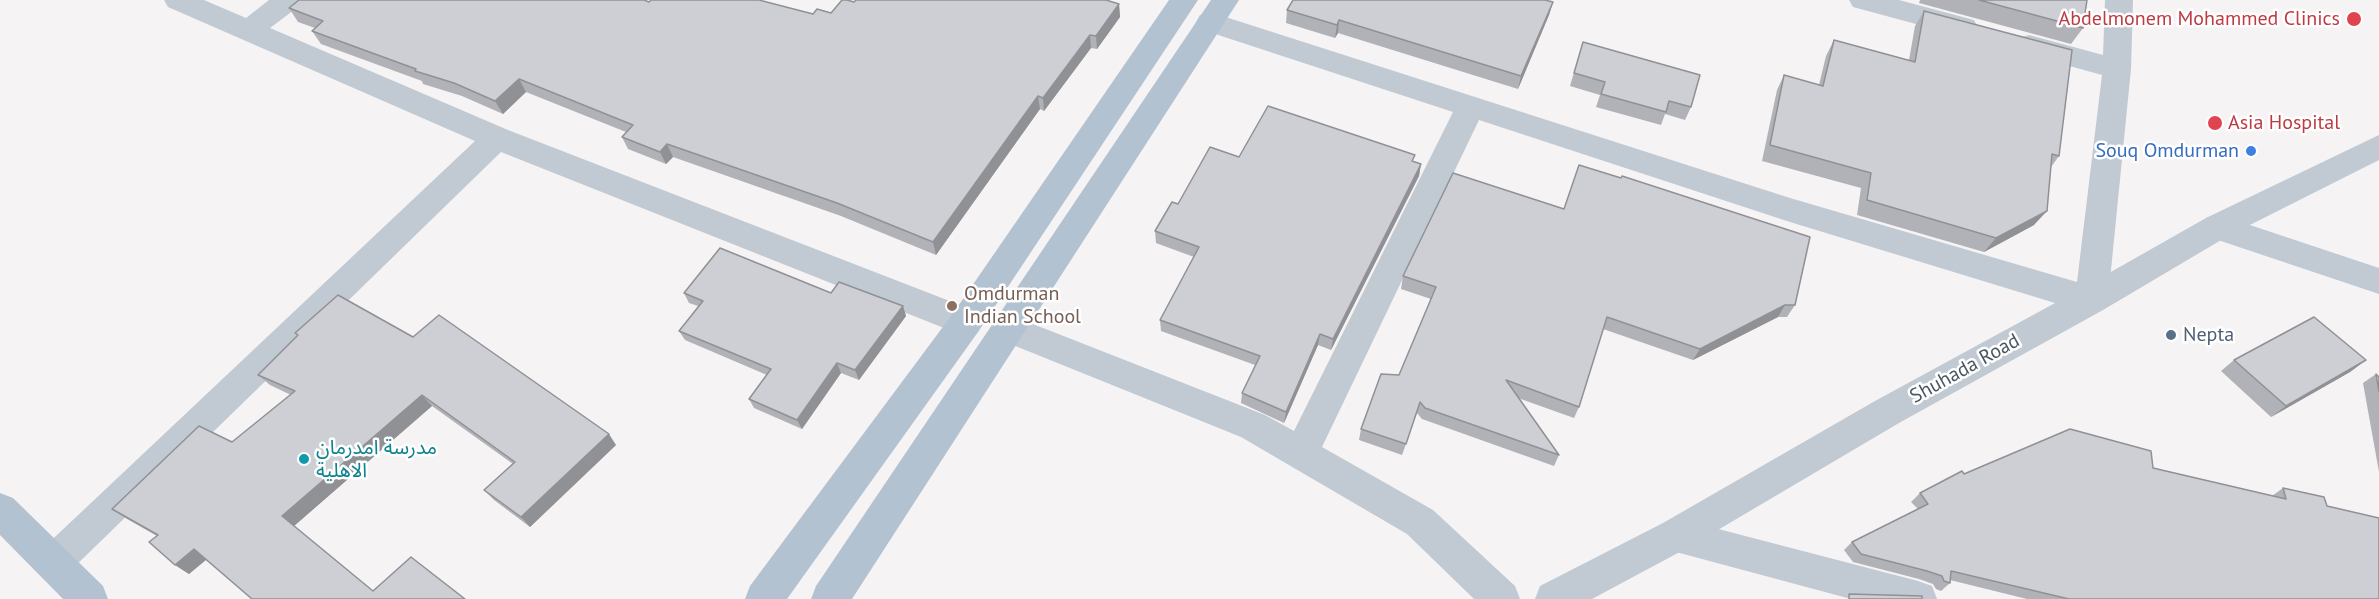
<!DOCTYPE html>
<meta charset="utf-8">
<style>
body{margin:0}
canvas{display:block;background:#f5f3f3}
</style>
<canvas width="2379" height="599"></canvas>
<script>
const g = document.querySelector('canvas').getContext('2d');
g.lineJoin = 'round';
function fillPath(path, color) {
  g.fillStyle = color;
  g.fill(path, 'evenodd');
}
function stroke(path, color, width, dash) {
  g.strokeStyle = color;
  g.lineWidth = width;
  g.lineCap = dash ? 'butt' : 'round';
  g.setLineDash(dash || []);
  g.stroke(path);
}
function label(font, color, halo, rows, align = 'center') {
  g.font = font + ' "PT Sans","Noto Sans Arabic",sans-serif';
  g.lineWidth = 5;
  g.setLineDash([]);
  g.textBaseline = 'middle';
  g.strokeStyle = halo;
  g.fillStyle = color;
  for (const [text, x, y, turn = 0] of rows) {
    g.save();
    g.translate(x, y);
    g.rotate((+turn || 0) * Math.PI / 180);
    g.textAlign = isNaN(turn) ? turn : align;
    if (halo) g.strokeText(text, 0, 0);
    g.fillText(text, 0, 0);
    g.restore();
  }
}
fillPath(new Path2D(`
 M164,0H204L246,18L269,0H302L298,7L270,28L508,130L978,312L983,322L978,332L966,336L954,332L501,152L66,575L53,581L40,575L34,563L40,551L475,141L168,7Z
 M1849,0H1899L1974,20L1978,27L1974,34L1964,37L1853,7Z
 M2105,0H2133L2131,69L2108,300L2103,310L2091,314L1790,222L1479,120L1322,447L1433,510L1515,586L1520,599H1474L1407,534L1241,437L998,339L993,329L998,319L1010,315L1265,415L1294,431L1453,112L1200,29L1196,22L1200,15L1210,12L1790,198L2077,282L2102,75L2019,52L2015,45L2019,38L2029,35L2103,55Z
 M2217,214L2379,268V294L2206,236L2201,227L2206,218Z
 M1676,518L1918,581L1932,586L1937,599H1851L1676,552L1663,547L1657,535L1663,523Z`), '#c1cad2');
fillPath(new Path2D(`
 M2379,135V160L2228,236L2103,310L1899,423L1689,547L1592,599H1535L1540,586L1663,523L1875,401L2079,290L2206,218Z`), '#c1cad2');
fillPath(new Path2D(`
 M1169,0H1198L978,332L787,599H745L750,586L954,312Z
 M1211,0H1239L852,599H811L816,586Z
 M0,493L13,498L103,586L108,599H63L0,535Z`), '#b3c2d1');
fillPath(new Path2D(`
 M1920,0H2087L2083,28L2071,44L1919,3Z
 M854,2L1119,4L1120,17L1097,49L1091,48L1044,111L1040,109L936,255L841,216L673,157L666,164L628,149L622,137L626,132L526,92L503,114L462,96L423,84L422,81L321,44L312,31L315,28L298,22L289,8L813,14L831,13Z
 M1553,2L1549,15L1518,89L1338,33L1335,38L1286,23L1287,10Z
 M1924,11L2059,156L2051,167L2034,225L1984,252L1857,215L1861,188L1762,161L1777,90L1784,75L1819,85L1826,56L1834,40L1909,60L1915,26Z
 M1583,42L1691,107L1685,120L1665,114L1661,125L1596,107L1600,95L1570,86Z
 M1413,162L1421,164L1419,176L1331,350L1318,345L1284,423L1241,403L1242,393L1255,365L1161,331L1160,320L1194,257L1156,243L1155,231L1178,204Z
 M1403,276L1795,305L1787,317H1778L1693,360L1603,329L1579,407L1574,418L1518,398L1559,455L1554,466L1422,419L1417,413L1402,455L1359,440L1361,429L1399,375L1431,299L1401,289Z
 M684,293H831L903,306L906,316L859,380L841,373L802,429L754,408L749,399L767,375L685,340L679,331L698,306L689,303Z
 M295,333L413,337L616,445L530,527L494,500L484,490L513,464L432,406L294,526L373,591L465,599H252L206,560L189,574L175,565L157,536L127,519L112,509L232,442L291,395L270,385L258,375L298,336Z
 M2234,360H2366L2350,372L2271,417L2221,371Z
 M2376,374L2379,377V472L2363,383Z
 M2153,468L2272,496L2283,488L2327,506L2379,599H2027L1950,580V583L1941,591L1936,589L1933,584L1919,579L1853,562L1844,550L1852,542L1918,509L1911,502L1920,493L1964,474Z`), '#b0b2b7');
fillPath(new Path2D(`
 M1553,2L1549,15L1518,89L1521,76Z
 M1119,4L1120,17L1097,49L1096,36Z
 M1339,20L1338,33L1335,38L1337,25Z
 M1090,35L1091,48L1044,111L1043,98Z
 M519,79L526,92L503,114L495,101Z
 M1038,96L1040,109L936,255L933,242Z
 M667,144L673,157L666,164L660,152Z
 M1421,164L1419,176L1331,350L1333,339Z
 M2047,211L2034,225L1984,252L1996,238Z
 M1785,305L1778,317L1693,360L1700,349Z
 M903,306L906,316L859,380L855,370Z
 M1320,334L1318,345L1284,423L1286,412Z
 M2366,360L2350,372L2271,417L2286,406Z
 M837,363L841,373L802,429L797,420Z
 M422,395L432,406L294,526L282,516Z
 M609,434L616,445L530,527L521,517Z
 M194,549L208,558L189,574L175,565Z`), '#909195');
const building = new Path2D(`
 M299,0H644L649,2L651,0H759L813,14L817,9L831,13L842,0H847L854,2L856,0H1106L1119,4L1096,36L1090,35L1043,98L1038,96L933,242L837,203L667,144L660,152L622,137L633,125L519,79L495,101L454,83L415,71L416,69L312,31L323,21L289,8Z
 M1293,0H1545L1553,2L1521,76L1339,20L1337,25L1287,10Z
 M1979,0H2087L2083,28Z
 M1924,11L2072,50L2059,156L2052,154L2047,211L1996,238L1867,200L1871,173L1770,145L1784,75L1823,86L1834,40L1915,62Z
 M1583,42L1700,75L1691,107L1669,101L1666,112L1601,94L1605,82L1574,73Z
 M1268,106L1415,155L1412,161L1421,164L1333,339L1320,334L1286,412L1242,393L1260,356L1160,320L1199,247L1155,231L1172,202L1178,204L1210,147L1239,157Z
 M1579,165L1621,178L1622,176L1810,237L1795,305H1785L1700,349L1607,317L1579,407L1506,380L1559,455L1425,408L1420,402L1406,444L1361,429L1381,374L1399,375L1436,287L1403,276L1453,173L1564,209Z
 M720,248L831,293L839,282L903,306L855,370L837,363L797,420L749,399L771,369L679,331L703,301L684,293Z
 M338,295L413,337L439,315L609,434L521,517L484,490L515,462L422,395L282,516L373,591L411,557L465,599H252L194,549L175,565L149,542L158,535L112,509L199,426L232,442L295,391L258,375L298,335L295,333Z
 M2314,317L2366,360L2286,406L2234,360Z
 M2376,374L2379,377V392Z
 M2070,429L2151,451L2153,468L2286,499L2283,488L2324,497L2327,506L2379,518V599H2069L1951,571L1950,583L1944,581L1942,576L1927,571L1861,554L1852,542L1928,504L1920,493L1962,471L1964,474Z
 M1849,594L1922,596V599H1849Z`);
fillPath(building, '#cdcfd5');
stroke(building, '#909195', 1.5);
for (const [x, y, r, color] of [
 [2354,19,8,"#e0444e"],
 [2215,123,8,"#e0444e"],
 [2251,151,6,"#3f7fe0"],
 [952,306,6,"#8d6e63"],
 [2171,335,6,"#5c6f8a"],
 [304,459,6,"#0f9aa8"]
]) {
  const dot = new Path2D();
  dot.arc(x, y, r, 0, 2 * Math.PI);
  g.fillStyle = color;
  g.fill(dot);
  stroke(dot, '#fff', 2);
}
label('20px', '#be3a42', '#fff', [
 ["Abdelmonem Mohammed Clinics",2340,19],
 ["Asia Hospital",2228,123,"left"]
], 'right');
label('20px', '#366cbe', '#fff', [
 ["Souq Omdurman",2239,151]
], 'right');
label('20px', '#785e54', '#fff', [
 ["Omdurman",964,294],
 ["Indian School",964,317]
], 'left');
label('20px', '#4e5e75', '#fff', [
 ["Nepta",2183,335]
], 'left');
label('20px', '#4a5661', '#fff', [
 ["Shuhada Road",1965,369,-29]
]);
label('20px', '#0d838f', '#fff', [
 ["مدرسة امدرمان",316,448],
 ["الاهلية",316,471]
], 'left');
</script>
